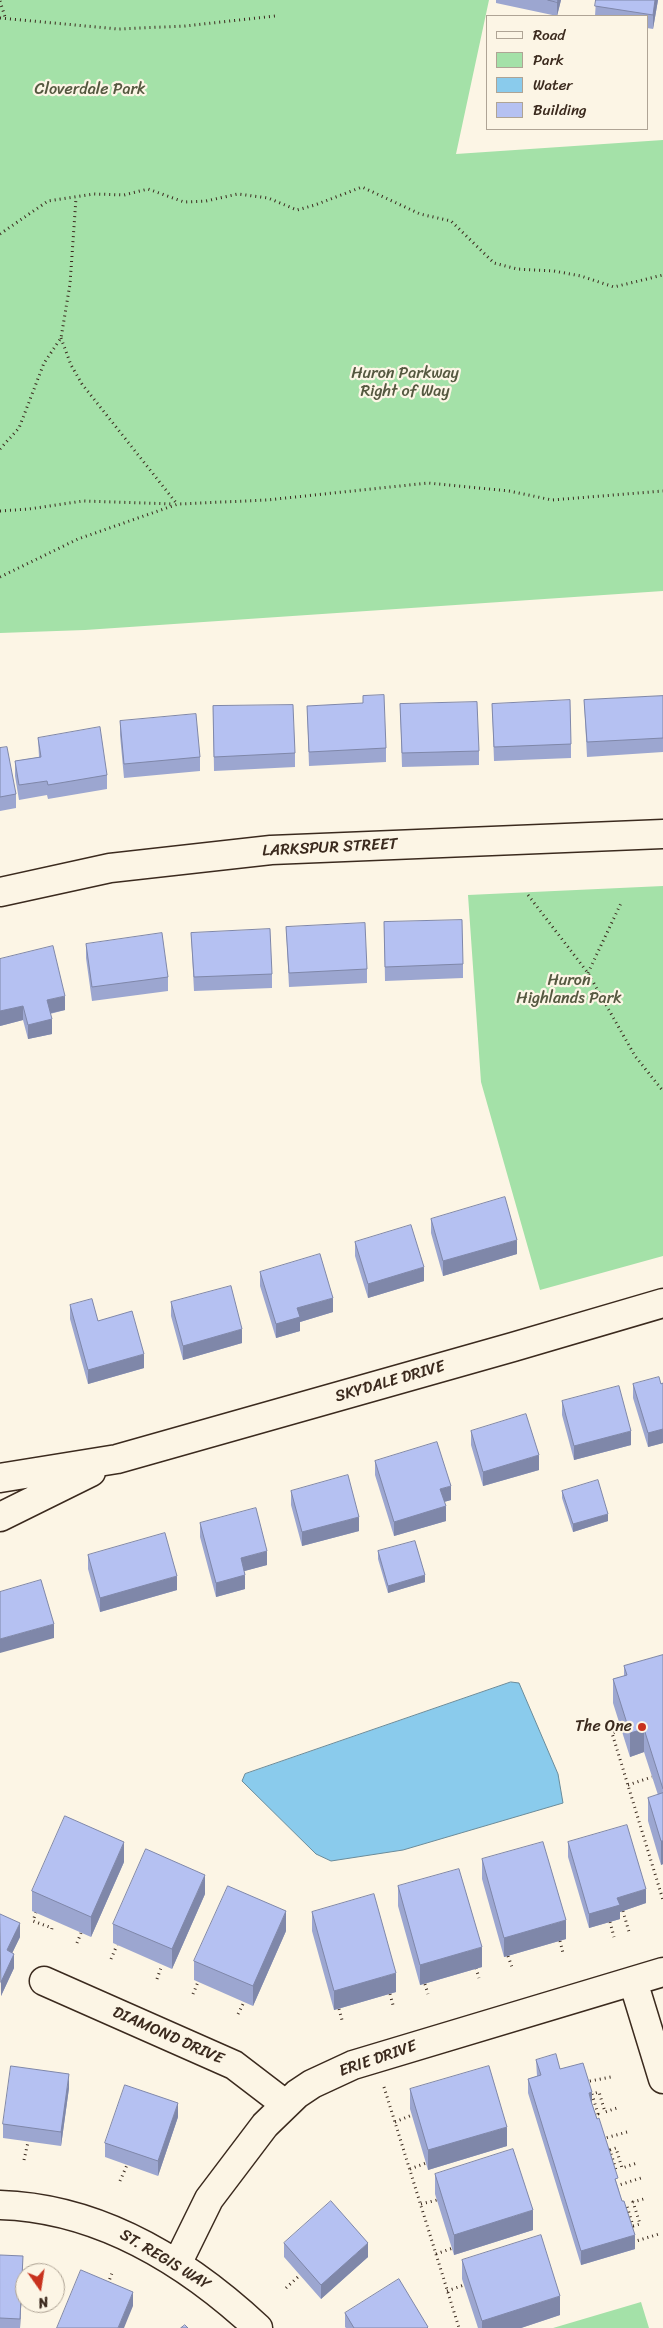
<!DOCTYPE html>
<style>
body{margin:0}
#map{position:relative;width:663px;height:2328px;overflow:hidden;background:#fcf5e5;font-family:Sriracha,sans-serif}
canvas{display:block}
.legend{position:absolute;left:486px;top:15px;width:162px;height:115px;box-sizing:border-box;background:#fcf5e5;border:1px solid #afa495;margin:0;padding:6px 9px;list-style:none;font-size:15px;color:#3b2a1e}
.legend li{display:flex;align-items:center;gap:10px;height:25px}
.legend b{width:25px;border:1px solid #afa495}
.north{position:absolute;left:15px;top:2263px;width:50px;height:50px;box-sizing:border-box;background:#fcf5e5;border:1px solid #afa495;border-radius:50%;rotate:167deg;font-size:14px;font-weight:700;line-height:20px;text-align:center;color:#3b2a1e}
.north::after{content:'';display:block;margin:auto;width:18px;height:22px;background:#c8321e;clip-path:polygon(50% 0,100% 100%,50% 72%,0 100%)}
</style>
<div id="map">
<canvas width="663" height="2328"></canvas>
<ul class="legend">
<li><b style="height:6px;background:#fcf5e5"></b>Road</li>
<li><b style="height:14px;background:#a4e1a8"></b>Park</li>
<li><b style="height:14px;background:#8acbec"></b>Water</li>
<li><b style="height:14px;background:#b5c1f2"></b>Building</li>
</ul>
<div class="north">N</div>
</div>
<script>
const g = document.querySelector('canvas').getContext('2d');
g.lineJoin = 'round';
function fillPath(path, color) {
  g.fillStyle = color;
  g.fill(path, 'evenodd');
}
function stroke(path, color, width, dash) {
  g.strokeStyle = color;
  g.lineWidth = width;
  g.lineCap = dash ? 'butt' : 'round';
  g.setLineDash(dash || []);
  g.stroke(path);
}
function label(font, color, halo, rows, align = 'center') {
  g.font = font + ' Sriracha,sans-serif';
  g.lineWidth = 4.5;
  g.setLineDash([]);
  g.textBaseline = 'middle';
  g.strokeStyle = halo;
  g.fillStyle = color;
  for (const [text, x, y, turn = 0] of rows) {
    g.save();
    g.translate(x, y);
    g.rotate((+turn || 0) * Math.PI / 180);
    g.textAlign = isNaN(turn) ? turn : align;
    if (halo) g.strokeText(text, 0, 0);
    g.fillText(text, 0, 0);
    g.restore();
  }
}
fillPath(new Path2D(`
 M0,0H489L456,154L663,140V591L85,630L0,633Z
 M663,886V1256L540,1290L481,1082L468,895Z
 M641,2302L649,2328H553Z`), '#a4e1a8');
const water = new Path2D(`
 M511,1682L519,1683L558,1774L563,1803L403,1850L331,1861L316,1854L242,1781L245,1774Z`);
fillPath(water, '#8acbec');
stroke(water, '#6a8b9a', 1);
const street = new Path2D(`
 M0,892L110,868L271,850L663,834
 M0,1478L117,1459L513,1347L663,1303
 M0,1517L91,1472
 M44,1981L234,2065L285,2104
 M633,1981L663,2079
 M0,2205C100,2208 187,2262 258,2328
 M177,2264L209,2199L265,2125L297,2094L312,2084L353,2065L663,1972`);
stroke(street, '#3b2a1e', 31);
stroke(new Path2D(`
 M0,1L5,17
 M0,18L118,29L185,26L275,16
 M0,234L48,201L94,194L124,195L148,189L184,202L206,201L238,194L268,198L297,210L315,205L362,187L420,214L451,221L494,263L517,269L554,271L581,276L614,287L663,275
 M61,338L71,365L82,384L177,504
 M0,449L19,428L44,363L61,338L70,284L76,198
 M0,511L29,509L83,501L174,504
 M0,577L78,539L178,504L267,500L428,483L509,491L552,500L663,491
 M528,895L588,973L635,1056L663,1091
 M588,973L622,901
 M624,1729L612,1733L663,1900
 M628,1785L652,1777
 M623,1911L629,1932
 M36,1912L33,1921L52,1928L51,1932
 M610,1922L614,1937
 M560,1941L563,1953
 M77,1943L81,1933
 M508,1956L512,1967
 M111,1959L117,1945
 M476,1968L479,1978
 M157,1979L162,1965
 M425,1984L428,1994
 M193,1994L198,1982
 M390,1994L393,2005
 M339,2009L342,2020
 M238,2014L244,2002
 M585,2082L611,2077
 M384,2087L459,2328
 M593,2115L598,2114L592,2094L599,2092L605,2112L620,2107
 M395,2122L412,2115
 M602,2139L627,2132
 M24,2160L28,2142
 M410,2169L426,2163
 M612,2171L616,2170L610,2150L616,2148L622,2168L637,2163
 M120,2181L127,2165
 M616,2186L641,2178
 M421,2204L437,2200
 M623,2207L627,2206L633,2226L640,2224L633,2202L647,2198
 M633,2242L659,2234
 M436,2254L453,2248
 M108,2284L112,2273
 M286,2288L300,2275
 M447,2291L464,2285`), '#3b2a1e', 3, [1, 4]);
stroke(street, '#fcf5e5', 28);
fillPath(new Path2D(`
 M496,0H561L557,16L496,3Z
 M596,0H658L653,29L647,28V16H595Z
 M663,696V752L587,757L584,700Z
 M400,704L479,751V765L402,767Z
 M492,704L571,744V758L494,761Z
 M213,706L295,753V767L214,771Z
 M307,706L386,748V762L309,766Z
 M120,721L200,757V771L124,778L120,735Z
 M38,738L107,775V789L48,799L47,795L19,800L15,776V761L39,757Z
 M0,748L16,794V808L0,811Z
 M384,922L463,964V978L385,981Z
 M286,927L367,969V983L289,987Z
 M191,933L272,974V988L194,991Z
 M86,944L168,977V991L92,1001L86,958Z
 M0,959L65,1010L50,1014L52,1034L28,1039L23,1020L0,1026Z
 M431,1219L517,1254L443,1276L431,1233Z
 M355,1242L424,1281L368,1298L355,1256Z
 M260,1272L333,1312L300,1322V1331L276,1338L260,1286Z
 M171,1302L242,1343L183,1360L171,1316Z
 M70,1305L98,1321L144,1368L88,1384L70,1319Z
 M663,1383V1443L648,1447L633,1398V1384Z
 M562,1401L631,1445L574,1460L562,1415Z
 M471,1431L539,1470L483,1486L471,1445Z
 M375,1461L451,1500L444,1502L446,1521L394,1536L375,1475Z
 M291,1491L359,1531L302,1546L291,1505Z
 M562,1491L608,1521L573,1532L562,1498Z
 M200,1523L267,1565L244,1571L245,1589L216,1597L200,1537Z
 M378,1551L425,1582L388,1593L378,1559Z
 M88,1555L177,1590L100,1612L88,1569Z
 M663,1655V1864L661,1865L648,1821V1798L658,1795L644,1752L630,1757L613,1703V1679L624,1676V1666Z
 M568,1842L646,1903L620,1912V1919L589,1928L568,1857Z
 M482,1859L566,1939L504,1957L482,1879Z
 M124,1862L91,1937L32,1911V1891Z
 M398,1886L482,1967L420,1985L398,1906Z
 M205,1894L172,1969L113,1943V1924Z
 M312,1912L396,1992L334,2010L312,1931Z
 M0,1914L20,1937L12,1953L14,1968L1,1996Z
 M286,1931L253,2006L194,1980V1961Z
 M536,2060L560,2069L592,2104L618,2187L635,2249L581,2265L528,2093V2079L537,2076Z
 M69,2088L61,2146L3,2138V2124Z
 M410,2089L507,2146L428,2170L410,2109Z
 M178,2117L158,2176L105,2157V2143Z
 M435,2174L533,2230L454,2255L435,2194Z
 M284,2243L368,2257L321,2299L284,2257Z
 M0,2255L23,2270L20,2328H0Z
 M462,2260L560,2315L521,2328H478L462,2279Z
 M345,2313L428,2328H346L345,2327Z`), '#9ca6d0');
fillPath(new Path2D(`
 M558,0H561L557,16V2Z
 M655,0H658L653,29V15Z
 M65,996V1010L47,1014V1000Z
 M23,1006V1020L0,1026V1011Z
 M52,1019V1034L28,1039V1025Z
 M517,1240V1254L443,1276V1261Z
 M424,1267V1281L368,1298V1284Z
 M333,1298V1312L300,1322V1331L276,1338V1324L297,1308Z
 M242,1329V1343L183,1360V1346Z
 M144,1354V1368L88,1384V1370Z
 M663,1429V1443L648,1447V1433Z
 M631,1431V1445L574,1460V1446Z
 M539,1455V1470L483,1486V1472Z
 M451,1486V1500L440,1503V1489Z
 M446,1506V1521L394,1536V1522Z
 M608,1514V1521L573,1532V1524Z
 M359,1517V1531L302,1546V1532Z
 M267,1551V1565L241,1572V1558Z
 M245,1575V1589L216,1597V1583Z
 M425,1575V1582L388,1593V1586Z
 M177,1576V1590L100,1612V1598Z
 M54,1624V1638L0,1653V1639Z
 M644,1729V1752L630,1757V1733Z
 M661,1841H663V1864L661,1865Z
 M124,1842V1862L91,1937V1917Z
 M205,1875V1894L172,1969V1949Z
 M646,1889V1903L620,1912V1919L589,1928V1914L617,1898Z
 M286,1911V1931L253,2006V1986Z
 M566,1920V1939L504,1957V1938Z
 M20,1923V1937L7,1964V1950Z
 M482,1947V1967L420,1985V1965Z
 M14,1954V1968L1,1996V1982Z
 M396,1973V1992L334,2010V1991Z
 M69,2074V2088L61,2146V2132Z
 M592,2092V2106L589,2093Z
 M178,2103V2117L158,2176V2161Z
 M507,2127V2146L428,2170V2150Z
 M533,2210V2230L454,2255V2235Z
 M635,2235V2249L581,2265V2251Z
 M368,2243V2257L321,2299V2285Z
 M23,2256V2270L20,2328V2319Z
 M133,2292V2306L124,2328H118Z
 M560,2296V2315L521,2328H482V2321Z`), '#7f87a9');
const building = new Path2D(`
 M548,0H558L557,2Z
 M596,0H655L653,15L595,6Z
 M384,695L386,748L309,752L307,706L363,703V696Z
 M663,696V738L587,742L584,700Z
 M570,700L571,744L494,747L492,704Z
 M477,702L479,751L402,753L400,704Z
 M293,705L295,753L214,757L213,706Z
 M196,714L200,757L124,764L120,721Z
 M100,727L107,775L48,785L47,781L19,785L15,761L41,757L38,738Z
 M7,747L16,794L0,797V748Z
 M462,920L463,964L385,967L384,922Z
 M365,923L367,969L289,973L286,927Z
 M270,929L272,974L194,977L191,933Z
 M162,933L168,977L92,987L86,944Z
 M53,946L65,996L47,1000L52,1019L28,1025L23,1006L0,1011V959Z
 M505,1197L517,1240L443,1261L431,1219Z
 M411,1225L424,1267L368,1284L355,1242Z
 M320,1254L333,1298L297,1308L300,1317L276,1324L260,1272Z
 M231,1286L242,1329L183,1346L171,1302Z
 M92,1299L98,1321L132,1311L144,1354L88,1370L70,1305Z
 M659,1377L661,1384L663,1383V1429L648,1433L633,1384Z
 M619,1386L631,1431L574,1446L562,1401Z
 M526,1414L539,1455L483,1472L471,1431Z
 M437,1442L451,1486L440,1489L446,1506L394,1522L375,1461Z
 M348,1475L359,1517L302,1532L291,1491Z
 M598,1480L608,1514L573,1524L562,1491Z
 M256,1508L267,1551L241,1558L245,1575L216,1583L200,1523Z
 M165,1533L177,1576L100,1598L88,1555Z
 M415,1541L425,1575L388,1586L378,1551Z
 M41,1580L54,1624L0,1639V1592Z
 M663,1655V1789L644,1729L630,1733L613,1679L627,1675L624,1666Z
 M663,1793V1841H661L648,1798Z
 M65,1816L124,1842L91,1917L32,1891Z
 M627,1825L646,1889L617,1898L620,1905L589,1914L568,1842Z
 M543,1842L566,1920L504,1938L482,1859Z
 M146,1849L205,1875L172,1949L113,1924Z
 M459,1869L482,1947L420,1965L398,1886Z
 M228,1886L286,1911L253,1986L194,1961Z
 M374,1894L396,1973L334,1991L312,1912Z
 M0,1914L20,1923L7,1950L14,1954L1,1982Z
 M556,2054L560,2069L583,2063L592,2092L589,2093L591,2101L597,2119L599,2118L618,2178L615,2179L622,2201H624L635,2235L581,2251L528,2079L541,2075L536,2060Z
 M11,2066L69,2074L61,2132L3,2124Z
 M489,2066L507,2127L428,2150L410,2089Z
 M125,2085L178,2103L158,2161L105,2143Z
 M513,2149L533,2210L454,2235L435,2174Z
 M331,2201L368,2243L321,2285L284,2243Z
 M541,2235L560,2296L482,2321L462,2260Z
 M0,2255L23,2256L20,2319L0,2318Z
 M81,2270L133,2292L118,2328H57Z
 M399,2279L428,2327L427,2328H354L345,2313Z
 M185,2325L188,2328H181Z`);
fillPath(building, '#b5c1f2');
stroke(building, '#7f87a9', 1);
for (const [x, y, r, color] of [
 [642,1727,5,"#c8321e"]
]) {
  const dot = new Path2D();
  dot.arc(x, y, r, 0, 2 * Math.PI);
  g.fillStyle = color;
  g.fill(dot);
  stroke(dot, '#fcf5e5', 2);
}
label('16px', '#555840', '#fcf5e5', [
 ["Cloverdale Park",90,90],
 ["Huron Parkway",405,374],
 ["Right of Way",405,392],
 ["Huron",569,981],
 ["Highlands Park",569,999]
]);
label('16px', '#3b2a1e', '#fcf5e5', [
 ["LARKSPUR STREET",330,848,-3],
 ["SKYDALE DRIVE",390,1382,-16],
 ["DIAMOND DRIVE",168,2036,24],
 ["ERIE DRIVE",378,2059,-19],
 ["ST. REGIS WAY",165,2260,31]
]);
label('16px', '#3b2a1e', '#fcf5e5', [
 ["The One",632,1727]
], 'right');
</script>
